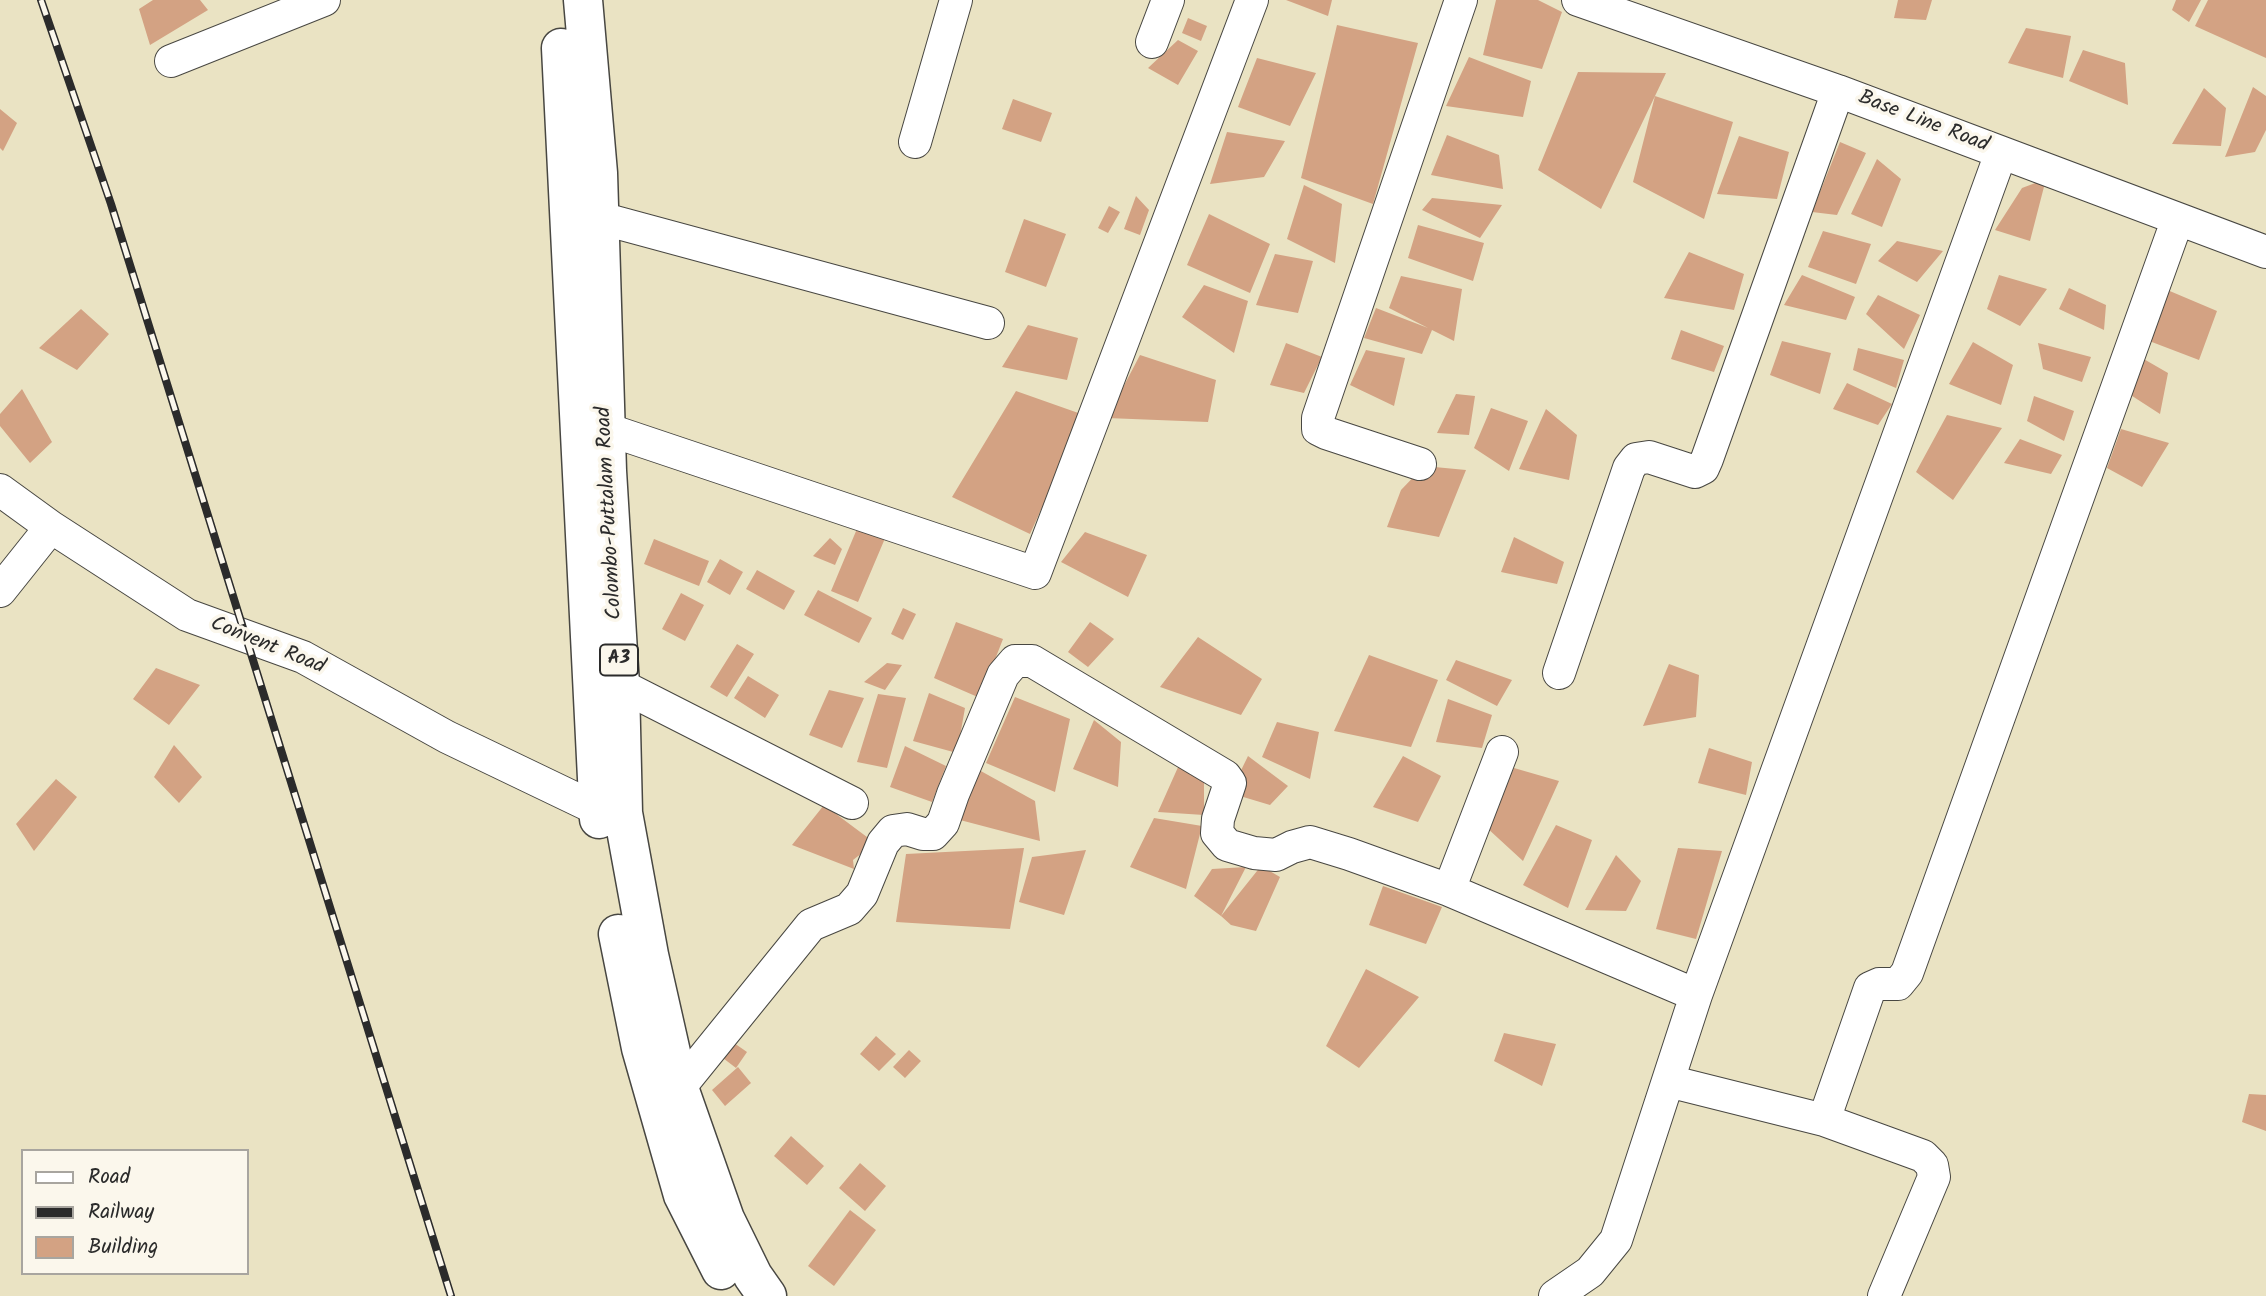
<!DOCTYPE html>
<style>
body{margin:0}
#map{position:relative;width:2266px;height:1296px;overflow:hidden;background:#eae3c3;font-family:Kalam,sans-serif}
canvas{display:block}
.legend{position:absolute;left:21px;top:1149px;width:228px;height:126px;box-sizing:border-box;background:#fbf7ec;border:2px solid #a8a59f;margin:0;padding:9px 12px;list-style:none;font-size:21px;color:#2b2b2b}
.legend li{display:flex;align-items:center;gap:14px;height:35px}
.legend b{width:35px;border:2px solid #a8a59f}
</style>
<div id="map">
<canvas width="2266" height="1296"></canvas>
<ul class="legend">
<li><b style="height:9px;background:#fff"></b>Road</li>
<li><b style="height:9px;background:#2b2b2b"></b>Railway</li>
<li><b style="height:19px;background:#d3a283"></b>Building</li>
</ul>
</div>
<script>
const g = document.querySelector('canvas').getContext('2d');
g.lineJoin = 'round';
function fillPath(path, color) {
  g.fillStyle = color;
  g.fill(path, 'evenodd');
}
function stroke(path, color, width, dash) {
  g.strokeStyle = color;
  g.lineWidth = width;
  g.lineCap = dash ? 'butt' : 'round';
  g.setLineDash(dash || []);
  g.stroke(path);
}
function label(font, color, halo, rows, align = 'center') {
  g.font = font + ' Kalam,sans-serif';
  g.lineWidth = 7;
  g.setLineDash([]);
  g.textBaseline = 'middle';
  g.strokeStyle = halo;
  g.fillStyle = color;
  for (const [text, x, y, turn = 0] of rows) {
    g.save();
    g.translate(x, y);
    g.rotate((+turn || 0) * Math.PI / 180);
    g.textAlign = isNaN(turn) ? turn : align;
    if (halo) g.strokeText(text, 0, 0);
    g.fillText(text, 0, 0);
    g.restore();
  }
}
fillPath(new Path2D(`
 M153,0H200L208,10L150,45L139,9Z
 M1286,0H1332L1328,16Z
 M1496,0H1538L1562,12L1542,69L1483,55Z
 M1898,0H1932L1926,20L1894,18Z
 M2176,0H2201L2189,22L2172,10Z
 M2208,0H2266V58L2195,26Z
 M1188,18L1207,26L1201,41L1182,33Z
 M1337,25L1418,43L1373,204L1301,178Z
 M2026,28L2071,36L2063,78L2008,63Z
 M1178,40L1198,51L1178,85L1148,68Z
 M2083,50L2125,63L2128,105L2069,81Z
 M1469,57L1531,81L1523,117L1446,106Z
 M1257,58L1316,73L1290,126L1238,107Z
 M1578,72L1666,73L1601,209L1538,170Z
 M2253,87L2266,96V130L2255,152L2225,157Z
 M2204,88L2226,108L2221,146L2172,144Z
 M1655,96L1733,122L1704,219L1633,182Z
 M1013,99L1052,113L1041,142L1002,129Z
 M0,109L17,123L3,151L0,148Z
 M1227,132L1285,141L1264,177L1210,184Z
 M1447,135L1499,155L1503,189L1431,175Z
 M1739,136L1789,152L1777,199L1717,194Z
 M1840,142L1866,153L1837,215L1812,212Z
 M1877,159L1901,179L1882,227L1851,214Z
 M2046,179L2030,241L1995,230L2022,188Z
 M1304,185L1342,204L1335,263L1287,239Z
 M1136,196L1149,210L1140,235L1124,229Z
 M1432,198L1502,205L1480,238L1422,210Z
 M1109,206L1120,212L1108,233L1098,228Z
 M1209,214L1270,244L1250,293L1187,265Z
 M1024,219L1066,234L1046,287L1005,272Z
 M1418,225L1484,243L1473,281L1408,258Z
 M1823,231L1871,244L1856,284L1808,267Z
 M1897,241L1943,251L1917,282L1878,261Z
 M1689,252L1744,274L1734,310L1664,298Z
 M1275,254L1313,261L1298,313L1256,305Z
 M1802,275L1855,297L1846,320L1784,305Z
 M1999,275L2047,289L2020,326L1987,309Z
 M1401,276L1462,289L1454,341L1432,330L1422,354L1364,338L1376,308L1428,328L1389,308Z
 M1204,285L1248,301L1234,353L1182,317Z
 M2069,288L2106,305L2104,330L2059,309Z
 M2165,289L2217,311L2199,360L2144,339Z
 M1878,295L1920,315L1904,349L1866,314Z
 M81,309L109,334L77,370L39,348Z
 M1028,325L1078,338L1067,380L1002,367Z
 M1681,330L1724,346L1714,372L1671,359Z
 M1782,341L1831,353L1820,394L1770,375Z
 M1973,342L2013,365L2001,405L1949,384Z
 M1286,343L1322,357L1304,393L1270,385Z
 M2038,343L2091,357L2082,382L2043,369Z
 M1858,348L1904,360L1896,388L1853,370Z
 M1366,350L1405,358L1394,406L1350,385Z
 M1140,355L1216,380L1208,422L1107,418Z
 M2142,358L2168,373L2160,414L2126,392Z
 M1847,383L1892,404L1878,425L1833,409Z
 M22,389L52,442L30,463L0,426V414Z
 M1016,391L1084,415L1030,534L952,497Z
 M1456,394L1475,396L1469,435L1437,433Z
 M2034,396L2074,411L2064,441L2027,421Z
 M1491,408L1528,421L1509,471L1474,448Z
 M1546,409L1577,435L1569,480L1519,469Z
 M1947,415L2002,428L1953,500L1916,472Z
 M2121,429L2169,443L2142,487L2107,468Z
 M2020,439L2062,455L2051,474L2004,463Z
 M1424,466L1466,470L1439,537L1387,527L1401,490Z
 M859,524L886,536L858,602L831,591Z
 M1085,532L1147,555L1128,597L1061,562Z
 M1514,537L1564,562L1557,584L1501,572Z
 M830,538L842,549L835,565L813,556Z
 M654,539L709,561L699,586L644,564Z
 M720,559L743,572L730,595L707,582Z
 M757,570L795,591L784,610L746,589Z
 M818,590L872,618L859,643L804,615Z
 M681,593L704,605L685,641L662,629Z
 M903,608L916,614L903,640L891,634Z
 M956,622L1003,639L980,698L934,678Z
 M1090,622L1114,639L1088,667L1068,652Z
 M1198,637L1262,679L1241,715L1160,687Z
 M737,644L754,654L727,697L710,687Z
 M1369,655L1438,680L1411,747L1334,731Z
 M1456,660L1512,680L1497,706L1446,680Z
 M887,663L902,665L885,690L864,682Z
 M1669,664L1699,675L1696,717L1643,726Z
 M156,668L200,685L169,725L133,699Z
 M748,676L779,695L765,718L734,698Z
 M829,690L864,698L842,748L809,735Z
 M929,693L965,708L957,753L913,741Z
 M878,694L906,698L887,768L857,762Z
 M1015,697L1070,719L1055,792L986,763Z
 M1448,699L1492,715L1482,748L1436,742Z
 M1094,720L1121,742L1118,787L1073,769Z
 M1277,722L1319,732L1310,779L1262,757Z
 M174,745L202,777L179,803L154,777Z
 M905,746L946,766L932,802L890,787Z
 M1709,748L1752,762L1746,795L1698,783Z
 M1248,756L1288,786L1270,805L1230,793Z
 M1403,756L1441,776L1418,822L1373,807Z
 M1179,765L1204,782V815L1158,812Z
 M1514,768L1559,781L1523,861L1486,827Z
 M979,770L1035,801L1040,841L960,820Z
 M56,779L77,797L34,851L16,824Z
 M824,805L875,843L853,860L854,869L792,845Z
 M1154,818L1202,826L1186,889L1130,867Z
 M1556,825L1592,840L1568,908L1523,885Z
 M1024,848L1010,929L896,922L906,854Z
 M1678,848L1722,851L1696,939L1656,929Z
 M1086,850L1064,915L1019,902L1032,857Z
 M1616,855L1641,881L1626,911L1585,910Z
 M1261,866L1280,877L1256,931L1231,925L1221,916Z
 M1246,867L1221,916L1194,896L1212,869Z
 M1383,886L1442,907L1426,944L1369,925Z
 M1366,969L1419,997L1359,1068L1326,1046Z
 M1504,1033L1556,1044L1542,1086L1494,1061Z
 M876,1036L896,1054L879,1071L860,1054Z
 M734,1043L747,1052L736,1068L719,1055Z
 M909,1050L921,1061L905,1078L893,1067Z
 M738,1067L751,1083L725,1106L712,1090Z
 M2249,1094L2266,1095V1131L2242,1122Z
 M791,1136L824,1166L807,1185L774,1156Z
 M860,1163L886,1186L865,1211L839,1188Z
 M850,1210L876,1230L834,1286L808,1266Z`), '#d3a283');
const minor = new Path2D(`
 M1578,0L1838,91L2266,252
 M1152,42L1168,0
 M171,61L324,0
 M915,142L956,0
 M600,218L988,323
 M606,429L1035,573L1252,0
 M1420,464L1326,433L1318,429V418L1461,0
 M0,490L51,527L187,615L303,657L447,737L597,809L620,812
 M0,591L51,527
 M1559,673L1629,468L1636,459L1649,457L1695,472L1703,468L1707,459L1838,91
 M620,685L852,803
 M1449,890L1502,752
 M1668,1081L1824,1120L1923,1156L1932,1165L1934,1177L1884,1296
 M667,1100L679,1088L811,925L849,909L862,894L883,843L893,831L907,829L923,834H933L943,823L953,794L1003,675L1015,661H1032L1225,776L1230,783L1218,819L1217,833L1227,845L1254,853L1276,855L1292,847L1310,842L1349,854L1449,890L1696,995
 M1824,1120L1870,988L1879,984H1898L1907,973L2177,221
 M1555,1296L1590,1272L1616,1240L1696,995L2001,153`);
const highway = new Path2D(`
 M583,0L598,173L607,471L620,685L623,813L649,955L679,1088L725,1219L753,1276L767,1296
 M561,48L599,819
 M618,934L641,1048L683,1195L721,1270`);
stroke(minor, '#484742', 34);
stroke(highway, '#484742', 41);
stroke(minor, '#fff', 32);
stroke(highway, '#fff', 38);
const rail = new Path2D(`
 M41,0L111,204L451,1296`);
stroke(rail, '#2b2b2b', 8);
stroke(rail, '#fbf7ec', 5, [16]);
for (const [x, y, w] of [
 [619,660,38]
]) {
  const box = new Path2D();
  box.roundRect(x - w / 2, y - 15.5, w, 31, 5);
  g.fillStyle = '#fbf7ec';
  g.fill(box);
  stroke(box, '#2b2b2b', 2);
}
label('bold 19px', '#2b2b2b', null, [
 ["A3",619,660]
]);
label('21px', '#2b2b2b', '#fbf7ec', [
 ["Base Line Road",1923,123,21],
 ["Colombo-Puttalam Road",611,513,-93],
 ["Convent Road",267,647,22]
]);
</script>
